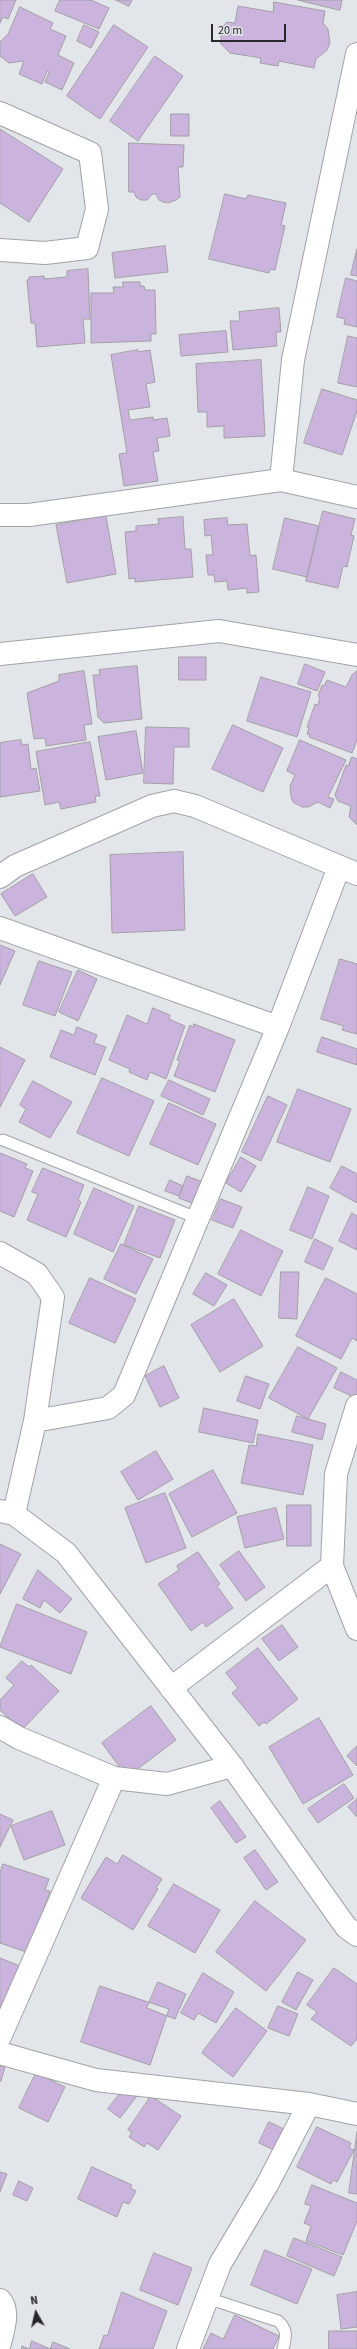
<!DOCTYPE html>
<style>
body{margin:0}
#map{position:relative;width:357px;height:2349px;overflow:hidden;background:#e2e5ea;font-family:"Source Sans 3",sans-serif}
canvas{display:block}
.north{position:absolute;left:16px;top:2293px;width:40px;height:40px;-webkit-text-stroke:3px #e2e5ea;paint-order:stroke;rotate:352deg;font-size:11px;font-weight:700;line-height:16px;text-align:center;color:#272829}
.north::after{content:'';display:block;margin:auto;width:14px;height:18px;background:#272829;clip-path:polygon(50% 0,100% 100%,50% 72%,0 100%)}
.scale{position:absolute;left:211px;top:24px;width:75px;height:18px;box-sizing:border-box;border:2px solid #272829;border-top:0;padding-left:5px;font-size:12px;line-height:14px;white-space:nowrap;color:#272829;-webkit-text-stroke:3px #e2e5ea;paint-order:stroke}
</style>
<div id="map">
<canvas width="357" height="2349"></canvas>
<div class="north">N</div>
<div class="scale">20 m</div>
</div>
<script>
const g = document.querySelector('canvas').getContext('2d');
g.lineJoin = 'round';
function fillPath(path, color) {
  g.fillStyle = color;
  g.fill(path, 'evenodd');
}
function stroke(path, color, width, dash) {
  g.strokeStyle = color;
  g.lineWidth = width;
  g.lineCap = dash ? 'butt' : 'round';
  g.setLineDash(dash || []);
  g.stroke(path);
}
const building = new Path2D(`
 M0,0H16L8,19L3,17L0,23Z
 M60,0H91L109,8L99,29L55,11Z
 M116,0H132L129,6Z
 M298,0H342L340,10Z
 M274,2L325,11L323,23L328,29L330,43L327,50L316,59L314,68L279,61L278,66L260,63L261,58L230,53L221,44V32L223,26L227,22L235,23L238,6L273,12Z
 M20,7L53,23L50,29L66,36L58,55L74,63L62,90L45,82L49,72L47,71L42,84L19,74L24,61L9,63L0,56V42L8,34Z
 M84,25L99,32L91,48L77,41Z
 M114,25L148,47L100,119L67,96Z
 M155,56L183,76L138,141L110,121Z
 M171,114H189V136H171Z
 M0,129L63,169L29,222L0,203Z
 M129,143L184,145L183,167H178L180,197L176,200L168,203L163,202L159,200L156,194H152L147,200H141L136,197L134,192H129Z
 M225,194L246,199L248,195L286,203L281,225L285,226L275,270L270,269L269,273L209,259Z
 M165,246L168,272L115,278L112,253Z
 M357,249V276L351,275Z
 M88,269L90,319H83L85,343L37,347L35,323H31L27,280H29V277L44,276V279L67,277V271Z
 M346,278L357,281V327L344,324L345,319L337,317Z
 M123,282H140V286H144L145,290H155L156,334H151V341L91,343V293H114L113,287H123Z
 M279,308L281,332H276L277,346L233,350L230,321H240L239,312Z
 M226,331L228,352L181,356L179,335Z
 M348,336L357,338V387L338,383Z
 M138,350V352L150,350L155,382L146,384L150,407L128,410L130,420L153,417V420L167,418L170,436L157,438L159,451L153,452L158,481L124,486L119,454L127,453L111,355Z
 M261,360L265,436L224,438V426L207,427V412H198L196,364Z
 M322,389L357,400V411L342,455L304,443Z
 M323,511L355,519L351,535L354,536L347,567L343,566L338,588L306,581Z
 M106,516L116,574L67,583L56,525Z
 M183,517L185,549H191L193,577L135,582V578L129,579L125,532L136,531V526L159,524L158,519Z
 M227,518L228,525L247,524L250,556L256,555L259,592L247,593V588L228,590L227,581L215,582L214,575H208L206,555H213L211,535L205,536L204,520Z
 M285,518L319,526L307,577L273,569Z
 M179,657H206V680H179Z
 M305,664L325,672L317,691L298,684Z
 M137,666L142,719L104,723L98,717L93,675H100L99,670Z
 M84,671L92,724L84,725L86,740L46,746L45,738L34,739L27,693L59,681V675Z
 M357,671V740L352,753L309,737L310,735L307,734L309,728L307,727L315,704L318,705L320,697L318,696L322,685L324,686L327,680L346,687L352,675Z
 M261,677L311,692L297,737L247,721Z
 M233,725L283,748L263,792L212,769Z
 M146,727L189,728V747H174L173,784L144,783Z
 M136,731L143,773L106,780L98,737Z
 M21,740L22,745L28,744L31,769L36,768L40,791L0,797V743Z
 M300,740L346,760L328,797L334,799L330,808L318,802L308,807H302L293,802L291,797L290,786L295,775L287,771Z
 M90,742L100,796H95L96,802L61,809L59,802L45,805L36,752Z
 M352,757L357,759V825L349,817L351,806L338,801L335,795L346,765L348,766Z
 M183,852L185,930L112,933L110,855Z
 M33,874L47,897L15,916L1,894Z
 M0,945L15,951L0,985Z
 M340,959L357,964V1034L342,1030L344,1026L321,1019Z
 M39,961L72,972L55,1016L23,1005Z
 M78,970L97,979L78,1021L59,1012Z
 M153,1008L170,1015L169,1019L185,1026L166,1079L150,1072L147,1080L129,1072L130,1069L109,1060L127,1015L147,1024Z
 M194,1024L235,1040L215,1092L174,1076L180,1061L177,1060L190,1025L193,1027Z
 M77,1027L97,1035L94,1043L106,1047L95,1075L50,1057L61,1030L74,1035Z
 M322,1037L357,1049V1065L317,1052Z
 M0,1047L25,1060L0,1107Z
 M102,1078L154,1101L129,1156L77,1133Z
 M169,1080L210,1099L203,1115L161,1096Z
 M33,1081L72,1102L50,1138L19,1122L26,1109L20,1105Z
 M298,1089L351,1109L330,1162L277,1142Z
 M268,1096L287,1105L261,1161L242,1152Z
 M169,1103L216,1124L198,1165L150,1144Z
 M0,1153L27,1164L25,1168L33,1171L14,1217L0,1211Z
 M241,1157L256,1166L241,1192L226,1183Z
 M342,1166L357,1174V1203L330,1188Z
 M43,1168L84,1185L78,1200L81,1202L66,1237L27,1220L38,1194L32,1192Z
 M187,1176L203,1182L194,1204L179,1198Z
 M170,1180L183,1186L179,1196L165,1191Z
 M308,1187L329,1196L312,1239L290,1230Z
 M94,1188L134,1206L113,1252L74,1234Z
 M221,1199L242,1207L233,1228L212,1220Z
 M139,1206L175,1220L160,1258L124,1245Z
 M352,1213L357,1216V1250L339,1241Z
 M241,1230L283,1251L261,1296L218,1274Z
 M315,1239L333,1248L323,1270L305,1262Z
 M121,1244L153,1259L136,1294L104,1279Z
 M281,1272H299L297,1319L279,1318Z
 M206,1273L227,1285L214,1306L193,1294Z
 M90,1278L136,1299L115,1343L69,1323Z
 M326,1278L357,1294V1341L352,1338L341,1359L296,1336Z
 M234,1299L263,1346L220,1372L191,1325Z
 M298,1347L337,1368L308,1419L269,1398Z
 M164,1366L179,1398L160,1407L145,1376Z
 M341,1372L357,1380V1391L354,1397L334,1388Z
 M246,1376L269,1384L260,1409L237,1401Z
 M204,1408L258,1420L253,1443L199,1432Z
 M297,1416L326,1424L322,1440L292,1432Z
 M258,1434L313,1445L303,1495L241,1483L249,1445L256,1446Z
 M156,1451L173,1479L138,1500L121,1472Z
 M213,1470L237,1513L192,1537L169,1494Z
 M165,1493L186,1548L146,1563L125,1508Z
 M287,1505H311V1546H287Z
 M276,1508L284,1539L245,1548L237,1517Z
 M0,1544L21,1554L0,1594Z
 M239,1551L265,1587L246,1601L220,1565Z
 M198,1552L220,1584L217,1586L233,1608L206,1627L203,1622L191,1631L158,1584L179,1570L177,1566Z
 M38,1570L72,1599L60,1613L44,1600L40,1608L23,1599Z
 M17,1604L87,1632L71,1674L0,1647Z
 M282,1625L298,1647L279,1661L262,1639Z
 M258,1648L298,1699L266,1724L264,1722L259,1726L232,1693L238,1688L226,1673Z
 M22,1661L29,1667L31,1665L59,1691L22,1730L0,1710V1700L14,1685L6,1678Z
 M151,1706L176,1740L127,1777L102,1743Z
 M319,1718L353,1775L303,1804L269,1747Z
 M357,1746V1766L347,1756Z
 M344,1784L354,1798L318,1823L308,1809Z
 M357,1799V1817L348,1807Z
 M220,1801L246,1837L236,1843L211,1808Z
 M52,1811L65,1845L24,1860L11,1826Z
 M0,1814L13,1820L0,1847Z
 M255,1850L278,1882L266,1890L244,1858Z
 M123,1855L162,1879L156,1888L158,1889L133,1930L81,1898L106,1857L117,1864Z
 M3,1864L49,1879L45,1890L50,1891L38,1925L32,1954L0,1943V1873Z
 M174,1884L220,1910L195,1953L148,1926Z
 M255,1901L306,1940L266,1991L216,1952Z
 M0,1958L25,1968L0,2031Z
 M334,1968L357,1984V2039L351,2046L311,2019L317,2012L307,2005Z
 M298,1972L313,1980L296,2010L282,2002Z
 M203,1973L234,1992L216,2023L198,2013L194,2020L181,2013Z
 M158,1982L186,1994L175,2019L147,2008Z
 M100,1986L169,2009L150,2065L81,2042Z
 M278,2006L298,2014L289,2036L268,2028Z
 M236,2008L267,2031L233,2077L202,2053Z
 M0,2066L5,2067L1,2081H0Z
 M36,2073L65,2087L48,2122L19,2108Z
 M125,2087L137,2096L120,2118L108,2109Z
 M151,2096L181,2116L158,2150L147,2143L144,2147L129,2137L132,2132L128,2130Z
 M269,2122L293,2133L282,2154L259,2143Z
 M317,2127L351,2143L349,2148L354,2150L337,2182L333,2180L331,2184L297,2167Z
 M357,2132V2194L349,2193Z
 M92,2167L132,2185L130,2188L136,2191L129,2204L123,2202L117,2217L78,2199Z
 M0,2172L7,2174L0,2192Z
 M19,2181L33,2188L27,2201L13,2195Z
 M312,2185L357,2203V2221L343,2255L306,2241L311,2226L304,2223L311,2206L305,2204Z
 M294,2238L342,2257L334,2276L287,2256Z
 M265,2250L312,2269L297,2304L251,2285Z
 M154,2253L192,2268L178,2305L140,2290Z
 M122,2292L167,2311L153,2349H99L104,2335L107,2336Z
 M357,2292V2327L341,2329L337,2295Z
 M235,2315L279,2336L273,2349H203L211,2333L223,2339Z
 M329,2331H357V2349H329Z
 M32,2341L50,2349L53,2342L70,2349H21L22,2346L29,2349Z`);
fillPath(building, '#cab3dc');
stroke(building, '#a3a0a5', 1);
const service = new Path2D(`
 M3,1140L197,1218
 M207,2298L278,2321C288,2330 286,2336 283,2349`);
const minor = new Path2D(`
 M0,113L90,153L97,209L87,248L45,253L0,250
 M281,480L293,360L357,54
 M0,515H29L281,480L357,497
 M0,877L15,866L152,806L174,801L195,806L357,874
 M0,928L278,1027
 M0,1253L37,1274L53,1297L35,1421L14,1514
 M35,1421L108,1408L124,1395L278,1027L339,867
 M332,1566L357,1629
 M0,1727L19,1738L114,1778L167,1784L232,1766
 M0,2037L114,1778
 M0,2053L96,2080L309,2104L357,2114
 M0,2300C10,2310 3,2331 0,2343
 M188,2349L220,2264L267,2185L309,2104`);
const tertiary = new Path2D(`
 M0,654L219,631L357,655
 M0,1511L14,1514L66,1553L232,1766L346,1927L357,1935
 M171,1688L332,1566L336,1474L357,1406`);
stroke(service, '#a0a3a7', 13);
stroke(minor, '#a0a3a7', 24);
stroke(tertiary, '#a0a3a7', 24);
stroke(service, '#fff', 11);
stroke(minor, '#fff', 22);
stroke(tertiary, '#fff', 22);
</script>
